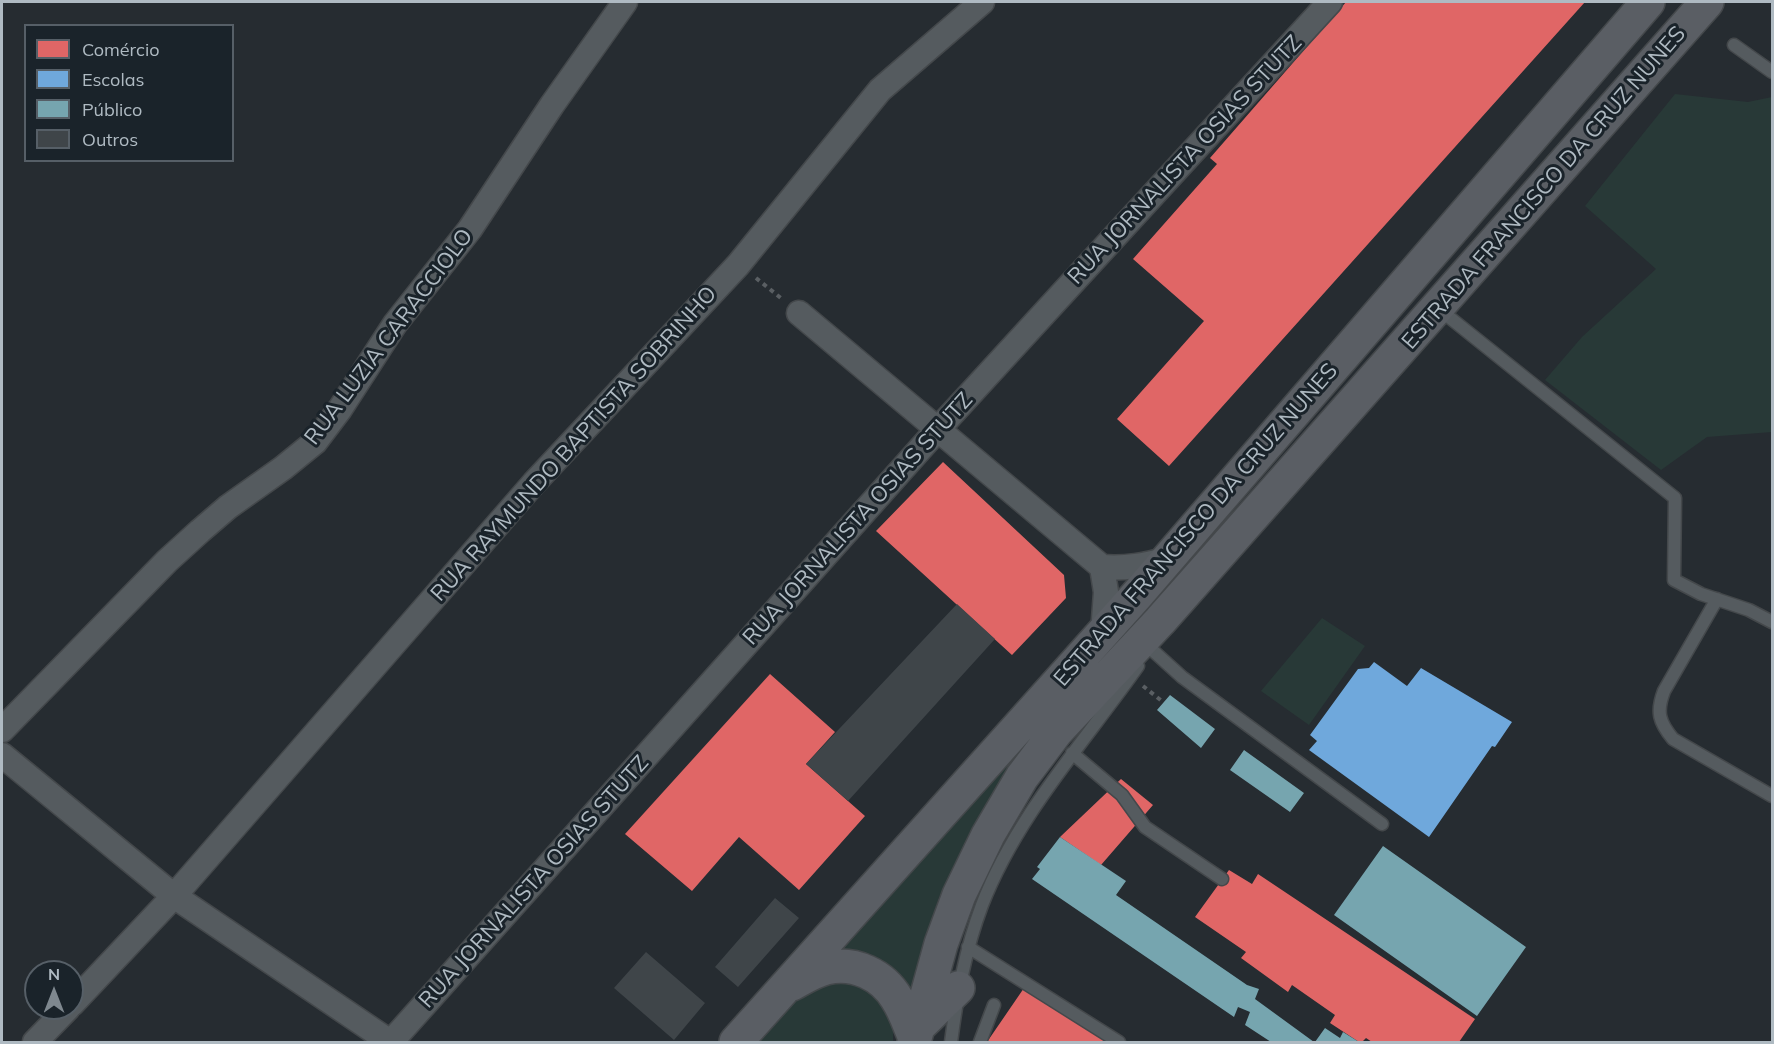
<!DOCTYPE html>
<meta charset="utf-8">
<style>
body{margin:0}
#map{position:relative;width:1774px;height:1044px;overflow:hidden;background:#262c31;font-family:Mulish,sans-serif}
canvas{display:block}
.frame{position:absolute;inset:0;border:3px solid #afbac2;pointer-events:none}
.legend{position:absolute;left:24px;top:24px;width:210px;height:138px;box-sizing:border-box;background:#1a232a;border:2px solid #565f67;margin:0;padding:8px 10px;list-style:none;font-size:18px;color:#afbac2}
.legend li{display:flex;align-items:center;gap:12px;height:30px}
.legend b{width:30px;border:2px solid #565f67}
.north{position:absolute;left:24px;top:960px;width:60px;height:60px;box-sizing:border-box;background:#1a232a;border:2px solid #565f67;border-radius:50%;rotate:0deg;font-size:16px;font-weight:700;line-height:24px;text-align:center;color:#afbac2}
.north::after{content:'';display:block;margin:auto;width:21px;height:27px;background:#7f888f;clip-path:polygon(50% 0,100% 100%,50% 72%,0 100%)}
</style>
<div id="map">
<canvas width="1774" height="1044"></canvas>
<div class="frame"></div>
<ul class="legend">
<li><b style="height:16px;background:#e06666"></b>Comércio</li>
<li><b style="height:16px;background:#6fa8dc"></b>Escolas</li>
<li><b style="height:16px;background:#76a5af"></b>Público</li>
<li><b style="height:16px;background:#3f4549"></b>Outros</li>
</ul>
<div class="north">N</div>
</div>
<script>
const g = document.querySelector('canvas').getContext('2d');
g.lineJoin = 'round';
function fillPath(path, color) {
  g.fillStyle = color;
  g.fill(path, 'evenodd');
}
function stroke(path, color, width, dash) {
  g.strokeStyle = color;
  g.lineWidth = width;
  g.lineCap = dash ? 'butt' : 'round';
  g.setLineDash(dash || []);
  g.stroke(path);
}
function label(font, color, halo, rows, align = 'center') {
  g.font = font + ' Mulish,sans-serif';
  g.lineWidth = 6;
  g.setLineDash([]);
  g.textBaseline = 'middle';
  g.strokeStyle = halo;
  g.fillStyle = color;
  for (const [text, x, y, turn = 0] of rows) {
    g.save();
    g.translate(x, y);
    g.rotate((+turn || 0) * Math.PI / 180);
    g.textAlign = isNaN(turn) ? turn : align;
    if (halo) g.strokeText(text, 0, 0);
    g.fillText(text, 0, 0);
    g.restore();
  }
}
fillPath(new Path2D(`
 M1675,94L1748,102L1772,97V432L1707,437L1661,470L1545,380L1582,337L1656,269L1585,206Z
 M1322,618L1365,646L1309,725L1261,691Z
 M1048,713L977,826L939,897L911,989L897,972L878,961L832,951Z
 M846,980L873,989L893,1021V1042H758L799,996L814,987Z`), '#283937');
fillPath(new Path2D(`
 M1346,2H1585L1169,466L1117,419L1204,321L1133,259L1217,164L1210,158Z
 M943,462L1064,575L1066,598L1012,655L876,531Z
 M770,674L835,732L806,764L865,816L799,890L739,837L692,891L625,834Z
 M1121,779L1153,805L1101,865L1060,837Z
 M1229,870L1252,884L1258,874L1475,1019L1459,1042H1372L1366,1038L1362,1042H1359L1330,1023L1335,1015L1292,985L1288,992L1241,958L1246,952L1195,917Z
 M1024,988L1107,1042H987Z`), '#e06666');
fillPath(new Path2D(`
 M1374,662L1407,686L1421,668L1512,722L1495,747L1492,746L1429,837L1309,750L1317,741L1310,735L1358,669L1369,668Z`), '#6fa8dc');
fillPath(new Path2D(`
 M1170,695L1215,729L1201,748L1157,710Z
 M1244,750L1304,793L1290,812L1230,770Z
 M1060,837L1126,881L1116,895L1247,985L1259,989L1255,999L1314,1042H1271L1245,1025L1250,1012L1238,1007L1234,1017L1032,879L1040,869L1037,867Z
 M1383,846L1526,947L1477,1016L1334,915Z
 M1325,1028L1340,1038L1343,1032L1359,1042H1315Z`), '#76a5af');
fillPath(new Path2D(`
 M957,604L995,639L848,801L806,764Z
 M775,898L799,918L738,987L715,967Z
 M646,952L705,1003L674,1040L614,988Z`), '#3f4549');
const lane = new Path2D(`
 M1734,45L1772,72
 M1439,309L1675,498L1674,580L1701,594L1749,610L1772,622
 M1717,599L1664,691C1656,712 1659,722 1673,739L1772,796
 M1150,648L1182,677L1382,824
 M1072,753L1122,795L1145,827L1222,879
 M968,947L1119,1042
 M951,1042C957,996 965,950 982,905C1017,815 1083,744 1138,666
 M980,1042L994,1005`);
const street = new Path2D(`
 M799,313L1102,567
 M1103,633L1106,592L1102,567C1126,569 1145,565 1168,559
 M2,730L167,561L200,531L228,507L283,468L315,442L340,409L395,324L470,229L552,105L625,2
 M2,755L174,896L390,1042
 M72,1004L174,896L534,483L738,265L880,90L982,2
 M35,1042L68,1008
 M391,1042L938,429L1330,2`);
const secondary = new Path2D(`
 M792,984C803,978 814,971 826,968C854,961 883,975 897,999C905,1011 909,1025 915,1038
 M918,1027L958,988
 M736,1042L1136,596L1648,2
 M914,1042L941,944L959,895L988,835L1022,777L1056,732L1160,621L1707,2`);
stroke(lane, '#44484b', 15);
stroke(street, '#44484b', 27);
stroke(secondary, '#44484b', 36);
stroke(new Path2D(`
 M756,278L782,299
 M1143,686L1163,702`), '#5a5f63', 4, [4.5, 4.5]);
stroke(lane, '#555b5f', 12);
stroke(street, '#555b5f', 24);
stroke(secondary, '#5a5e64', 33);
label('22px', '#afbac2', '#1a232a', [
 ["RUA JORNALISTA OSIAS STUTZ",1185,160,-47],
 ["ESTRADA FRANCISCO DA CRUZ NUNES",1544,188,-49],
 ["RUA LUZIA CARACCIOLO",389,337,-53],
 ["RUA RAYMUNDO BAPTISTA SOBRINHO",574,444,-48],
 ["RUA JORNALISTA OSIAS STUTZ",858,519,-48],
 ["ESTRADA FRANCISCO DA CRUZ NUNES",1196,525,-49],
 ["RUA JORNALISTA OSIAS STUTZ",534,882,-48]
]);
</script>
